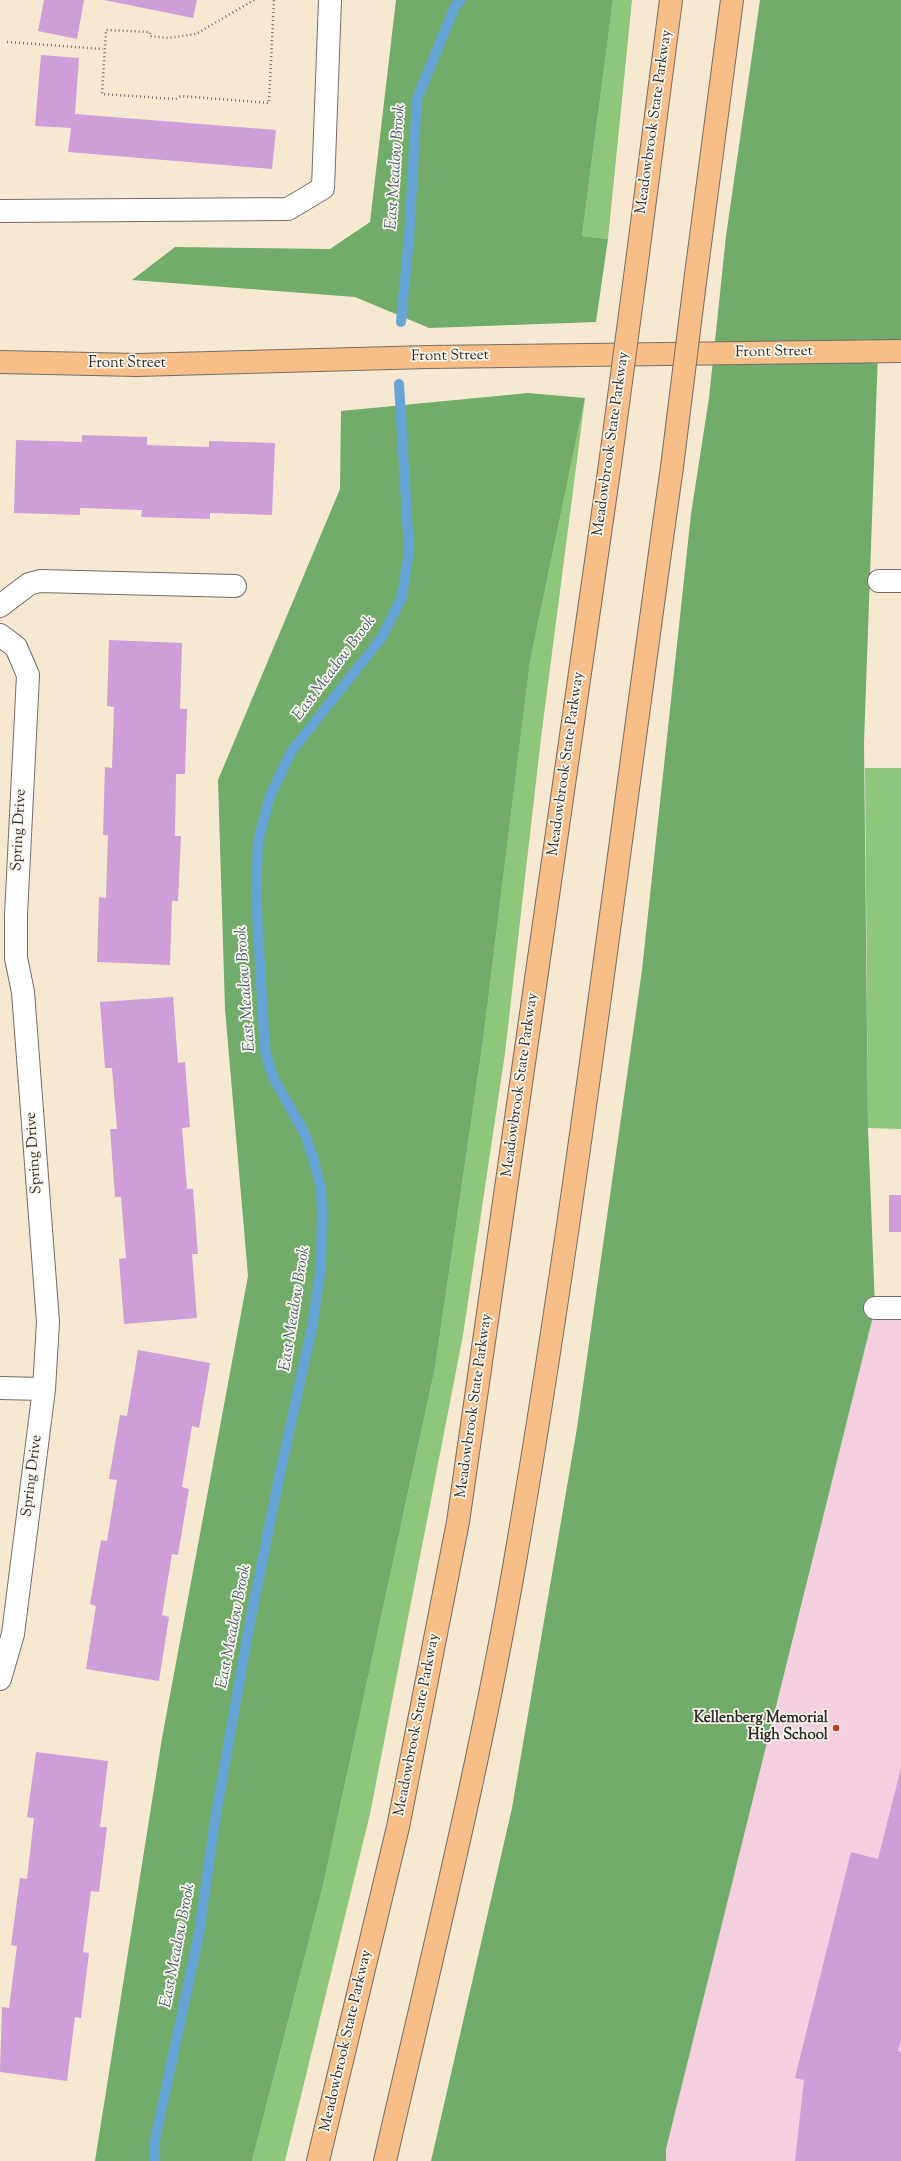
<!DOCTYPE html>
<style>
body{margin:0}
canvas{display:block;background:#f7e8d2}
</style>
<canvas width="901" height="2161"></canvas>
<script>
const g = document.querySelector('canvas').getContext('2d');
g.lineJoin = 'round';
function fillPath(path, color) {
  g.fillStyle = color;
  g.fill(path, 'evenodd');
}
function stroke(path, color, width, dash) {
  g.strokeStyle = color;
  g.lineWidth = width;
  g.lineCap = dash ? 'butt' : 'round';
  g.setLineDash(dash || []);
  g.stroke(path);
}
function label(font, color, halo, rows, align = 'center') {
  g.font = font + ' "Sorts Mill Goudy",serif';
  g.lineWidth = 3.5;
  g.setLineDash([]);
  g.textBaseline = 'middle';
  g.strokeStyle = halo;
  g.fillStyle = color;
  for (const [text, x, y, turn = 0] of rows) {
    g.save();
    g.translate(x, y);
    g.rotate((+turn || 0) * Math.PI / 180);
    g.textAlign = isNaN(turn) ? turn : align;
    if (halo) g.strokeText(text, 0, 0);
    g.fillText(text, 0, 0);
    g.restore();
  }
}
fillPath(new Path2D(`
 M875,1308H901V2161H666V2149Z`), '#f3cfe0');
fillPath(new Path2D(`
 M613,0H632L608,239L582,236Z
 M585,398L541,738L505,1053L463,1335L370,1814L285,2161H252L322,1890L435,1368L483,1041L530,662Z
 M865,768H901V1129L868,1128Z`), '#8ec77b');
fillPath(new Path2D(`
 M396,0H613L582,236L608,239L596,322L429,328L355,297L132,280L175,247L330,249L370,222Z
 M760,0H901V351L878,352L864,742L868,1128L875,1308L666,2149V2161H431L512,1808L577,1428L642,970L691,514L709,398L726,236Z
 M528,393L585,398L530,662L483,1041L435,1368L322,1890L252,2161H95L162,1738L248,1276L225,1009L218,780L340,489L341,411Z`), '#72ac6b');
stroke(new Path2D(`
 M401,322L409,238L417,99L455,6L461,0
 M154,2161L155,2140L199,1934L215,1820L250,1622L278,1483L312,1327L321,1268L322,1214L321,1189L314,1161L305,1134L273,1077L265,1051L256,895L258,842L270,796L291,752L382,637L402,597L409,551L399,384`), '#67a5d9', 10);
fillPath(new Path2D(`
 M44,0H84L77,39L38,31Z
 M104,0H197L193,18Z
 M41,55L79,58L75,114L276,130L272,169L68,152L71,128L35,126Z
 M82,435L147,437V445L209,447V441L275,443L272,515L210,513V519L141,517L142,510L80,508V515L14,513L16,440L82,442Z
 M109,640L182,643L180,709H187L185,774H176L175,836H181L178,901H172L170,965L97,962L99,897L106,898L108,835H103L105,767L112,768L114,707L107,706Z
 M173,997L178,1063L185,1062L190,1127L182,1128L187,1189H193L198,1254H192L197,1318L124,1324L119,1259L126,1258L121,1197H115L110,1129H117L112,1068H105L100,1002Z
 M889,1195H901V1232H889Z
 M138,1350L210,1363L199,1428L192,1426L182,1487L189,1489L178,1555L172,1554L162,1615L169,1617L159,1681L86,1669L96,1606L90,1604L101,1540L107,1541L117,1480L109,1479L120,1415L127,1416Z
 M36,1752L108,1761L100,1827H107L99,1892L91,1891L83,1952L89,1953L81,2018L75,2017L67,2081L0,2072L2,2007L9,2008L17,1946L11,1945L20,1878L27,1879L34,1818L27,1817Z
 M901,1768V2040L898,2051L901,2052V2161H795L804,2080L795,2078L851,1852L878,1859Z`), '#ce9ed8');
const minor = new Path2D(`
 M0,211L288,209L323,188L330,0
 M879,581H901
 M0,606L29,584L40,581L235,586
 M0,635L16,647L28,675L16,915V958L23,992L48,1322L44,1389L13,1634L0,1679
 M875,1308H901
 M0,1388L44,1389`);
const major = new Path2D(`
 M0,362L137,365L428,357L901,351`);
const highway = new Path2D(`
 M635,277L671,0
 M695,282L732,0
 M318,2161L398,1827L458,1522L610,464
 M385,2161C432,1956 483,1752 518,1544C579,1187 621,826 672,467`);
stroke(minor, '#726d65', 24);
stroke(major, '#726d65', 24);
stroke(highway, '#726d65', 24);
stroke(new Path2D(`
 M254,0L196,34L168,38L150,36V32L106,30L102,94L176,99L181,96L269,103L274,0
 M7,42L103,49`), '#726d65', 2.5, [1, 3]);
stroke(minor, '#fff', 22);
stroke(major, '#f7be88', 22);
stroke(highway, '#f7be88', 22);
const highwayBridge = new Path2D(`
 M610,464L635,277
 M672,467L695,282`);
stroke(highwayBridge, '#726d65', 24, []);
stroke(highwayBridge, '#f7be88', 22);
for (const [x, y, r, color] of [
 [836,1728,4,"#c8321e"]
]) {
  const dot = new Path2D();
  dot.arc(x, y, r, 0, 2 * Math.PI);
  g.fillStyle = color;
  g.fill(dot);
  stroke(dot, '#fbf7ec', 1.5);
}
label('15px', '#2b2b2b', '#fbf7ec', [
 ["Meadowbrook State Parkway",655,122,-82],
 ["Front Street",774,353,-1],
 ["Front Street",450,357,-1],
 ["Front Street",127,364],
 ["Meadowbrook State Parkway",612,444,-82],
 ["Meadowbrook State Parkway",567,764,-82],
 ["Spring Drive",20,830,-87],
 ["Meadowbrook State Parkway",521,1085,-82],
 ["Spring Drive",35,1153,-94],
 ["Meadowbrook State Parkway",475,1406,-82],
 ["Spring Drive",33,1476,-83],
 ["Meadowbrook State Parkway",418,1725,-79],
 ["Meadowbrook State Parkway",347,2041,-77]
]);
label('bold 15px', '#2b2b2b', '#fbf7ec', [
 ["Kellenberg Memorial",828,1719],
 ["High School",828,1736]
], 'right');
label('italic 16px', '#435c71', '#fbf7ec', [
 ["East Meadow Brook",397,167,-86],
 ["East Meadow Brook",335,669,-53],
 ["East Meadow Brook",247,989,-94],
 ["East Meadow Brook",296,1309,-81],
 ["East Meadow Brook",235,1627,-79],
 ["East Meadow Brook",179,1946,-79]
]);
</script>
